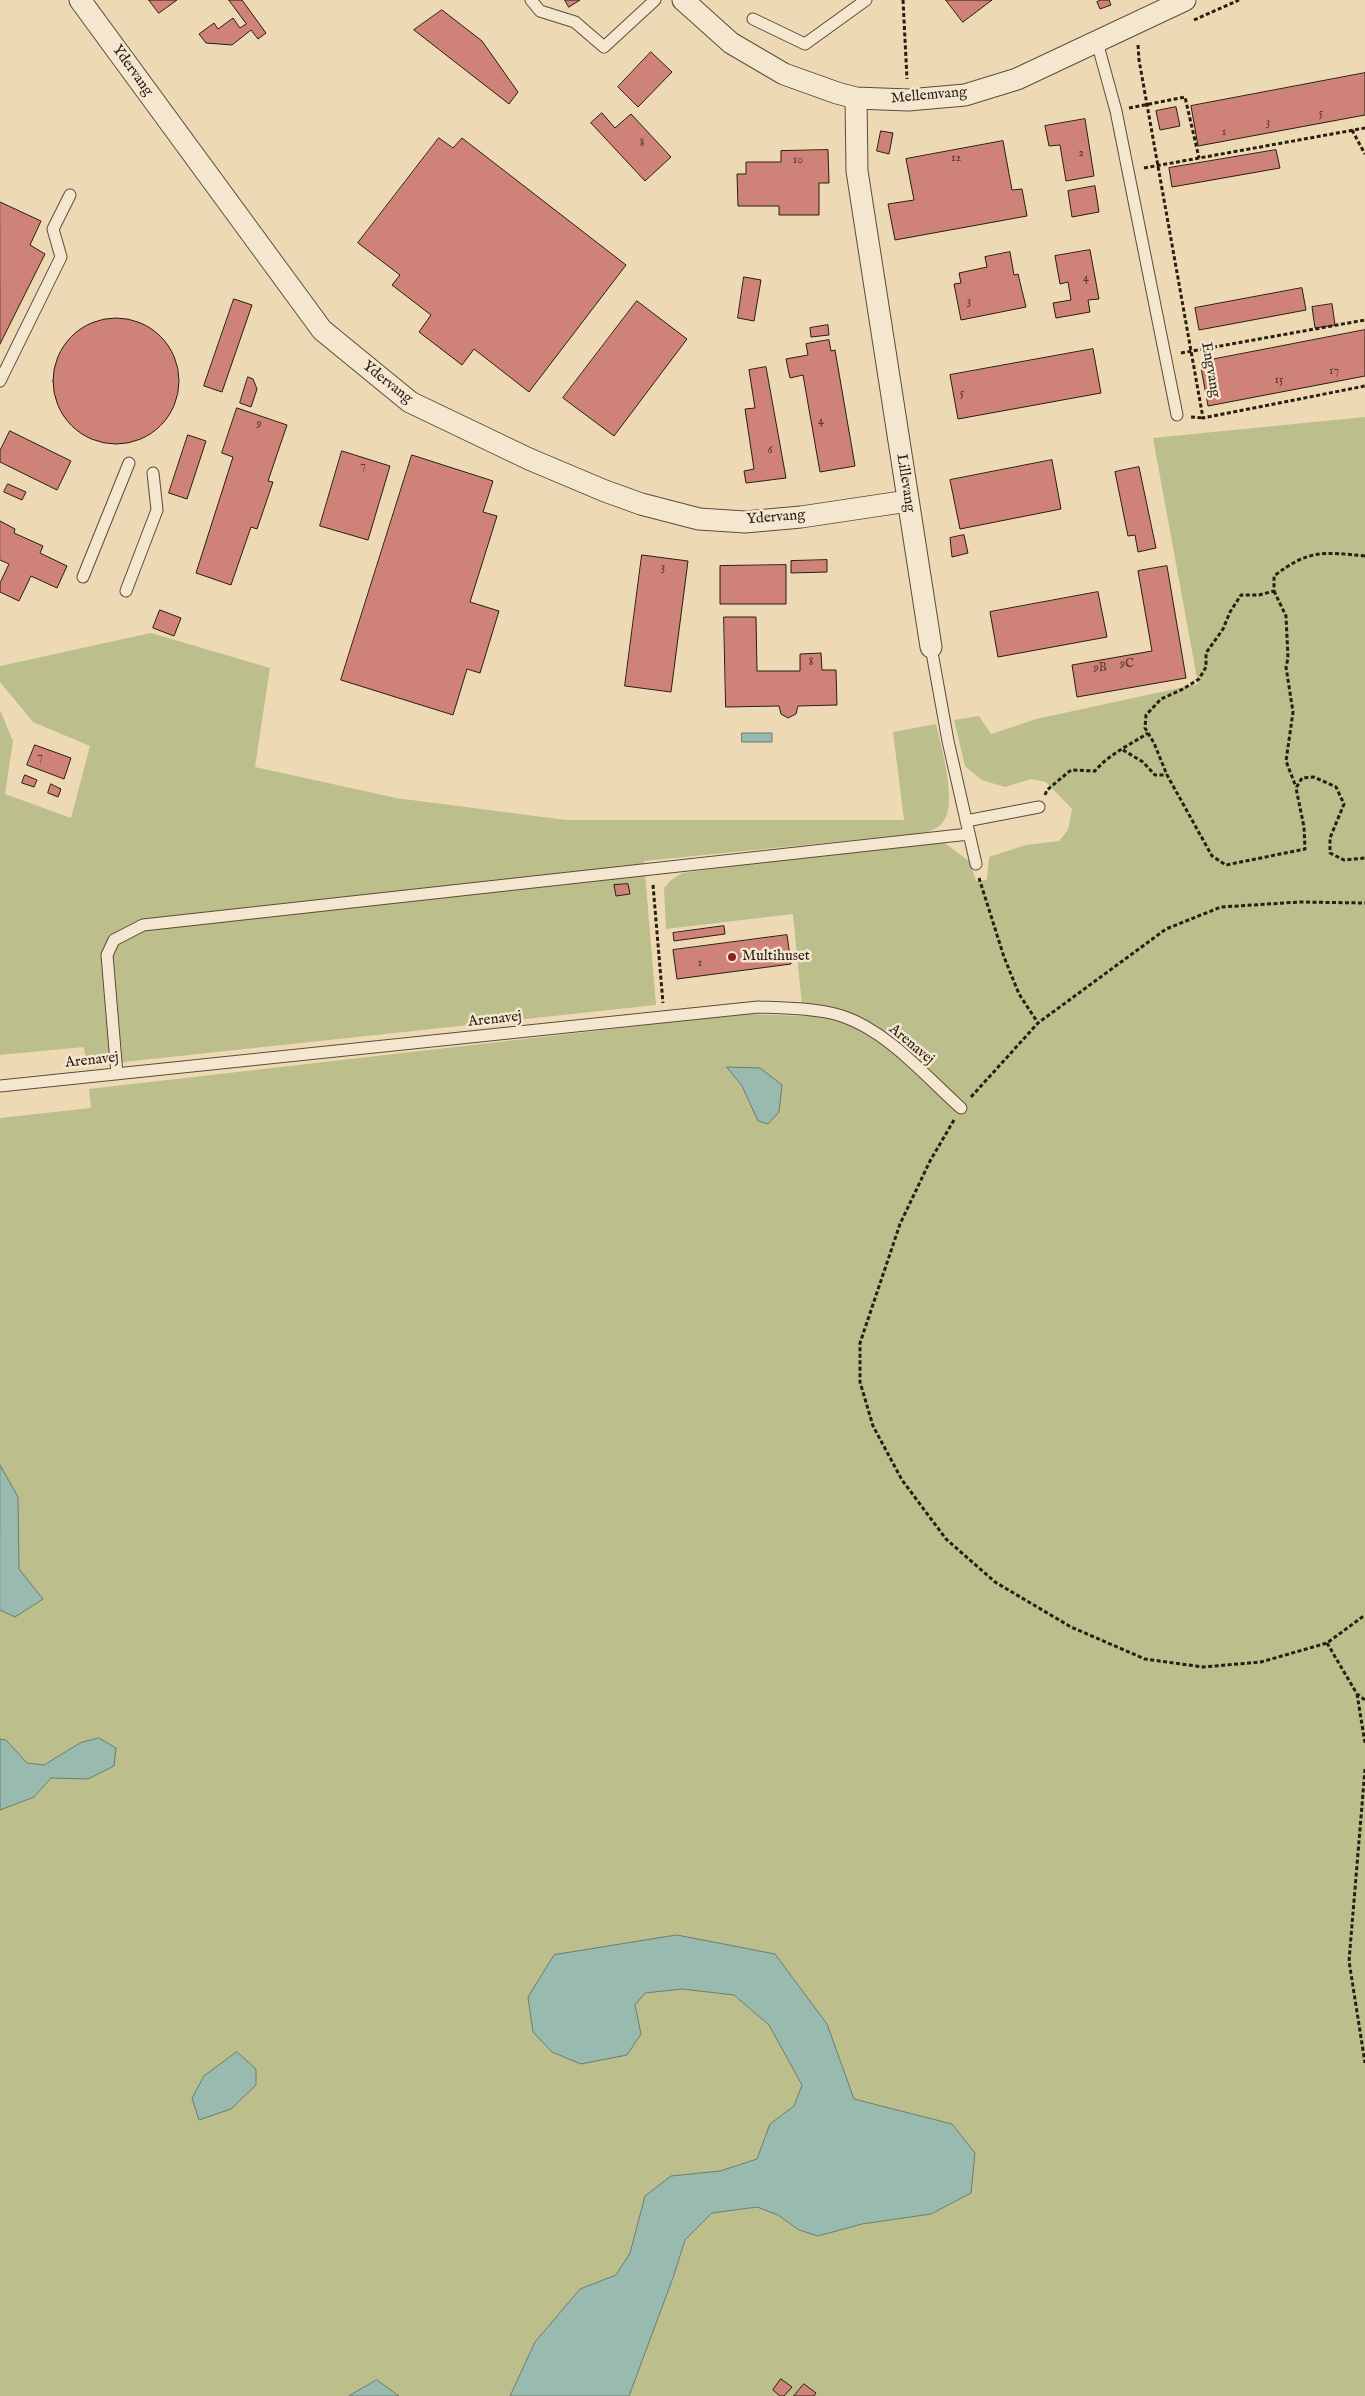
<!DOCTYPE html>
<style>
body{margin:0}
canvas{display:block;background:#eed9b5}
</style>
<canvas width="1365" height="2396"></canvas>
<script>
const g = document.querySelector('canvas').getContext('2d');
g.lineJoin = 'round';
function fillPath(path, color) {
  g.fillStyle = color;
  g.fill(path, 'evenodd');
}
function stroke(path, color, width, dash) {
  g.strokeStyle = color;
  g.lineWidth = width;
  g.lineCap = dash ? 'butt' : 'round';
  g.setLineDash(dash || []);
  g.stroke(path);
}
function label(font, color, halo, rows, align = 'center') {
  g.font = font + ' "IM FELL English",serif';
  g.lineWidth = 5;
  g.setLineDash([]);
  g.textBaseline = 'middle';
  g.strokeStyle = halo;
  g.fillStyle = color;
  for (const [text, x, y, turn = 0] of rows) {
    g.save();
    g.translate(x, y);
    g.rotate((+turn || 0) * Math.PI / 180);
    g.textAlign = isNaN(turn) ? turn : align;
    if (halo) g.strokeText(text, 0, 0);
    g.fillText(text, 0, 0);
    g.restore();
  }
}
fillPath(new Path2D(`
 M1365,417V2396H629L674,2275L685,2240L712,2213L757,2207L778,2215L799,2230L818,2236L862,2224L931,2214L971,2193L975,2153L952,2124L854,2099L827,2024L775,1954L554,1955L641,2034L635,2005L645,1993L682,1989L734,1995L769,2025L802,2085L794,2106L770,2124L757,2159L720,2171L671,2176L645,2196L630,2253L616,2275L580,2289L535,2342L510,2396H399L377,2380L349,2396H0V1810L34,1797L51,1778L88,1779L80,1743L44,1765L27,1763L6,1740L0,1739V1118L91,1108L89,1089L743,1014L803,1016L793,914L666,929L664,888L670,881L682,873L833,853L942,841L970,862L976,881L987,880L989,857L1026,845L1059,841L1068,830L1072,809L1046,782L1031,779L1005,787L982,780L965,766L954,720L979,716L991,734L1036,719L1198,684L1153,438Z
 M151,633L270,668L255,767L396,798L566,820H904L893,732L936,724C941,746 958,805 943,822C936,831 925,832 915,834L644,861L656,1005L86,1066L84,1047L0,1055V710L13,741L5,794L71,818L90,746L33,722L0,682V666Z`), '#bcbe8b');
const water = new Path2D(`
 M742,733H772V742H742Z
 M727,1067L760,1068L782,1085L779,1112L768,1124L758,1121L742,1086Z
 M0,1465L18,1497L19,1569L43,1599L15,1617L0,1610Z
 M99,1738L116,1748L114,1766L88,1779L51,1778L34,1797L0,1810V1739L6,1740L27,1763L44,1765L80,1743Z
 M677,1935L775,1954L827,2024L854,2099L952,2124L975,2153L971,2193L931,2214L862,2224L818,2236L799,2230L778,2215L757,2207L712,2213L685,2240L674,2275L629,2396H510L535,2342L580,2289L616,2275L630,2253L645,2196L671,2176L720,2171L757,2159L770,2124L794,2106L802,2085L769,2025L734,1995L682,1989L645,1993L635,2005L641,2034L627,2055L581,2064L552,2052L533,2032L528,1997L554,1955Z
 M237,2052L256,2069V2085L231,2109L199,2120L192,2098L204,2076Z
 M377,2380L399,2396H349Z`);
fillPath(water, '#99baae');
stroke(water, '#6c7c70', 1);
const building = new Path2D(`
 M149,0H177L159,13Z
 M229,0H242L266,33L258,39L251,30L232,45L206,43L199,34L214,23L218,29L233,18L240,28L246,24Z
 M565,0H580L569,7Z
 M946,0H992L963,22Z
 M1101,0H1109L1111,5L1100,9L1097,2Z
 M442,10L482,41L518,92L509,104L414,30Z
 M651,52L672,72L638,107L618,87Z
 M1365,73V115L1198,146L1191,106Z
 M1176,107L1180,126L1160,130L1156,111Z
 M602,113L615,128L631,114L671,157L645,181L591,123Z
 M1085,119L1094,176L1066,181L1060,145L1049,146L1045,126Z
 M881,131L893,133L889,154L877,151Z
 M439,138L453,148L462,138L626,265L529,392L474,349L462,365L419,332L431,315L392,285L400,275L358,243Z
 M1003,141L1012,190L1022,189L1027,216L895,240L888,204L914,200L906,159Z
 M828,150L829,183H819V215H779V206H738L737,174H746V162H781V151Z
 M1276,150L1280,168L1172,187L1169,168Z
 M1095,186L1099,212L1072,217L1068,191Z
 M0,202L41,221L30,245L45,254L0,344Z
 M1090,250L1099,299L1088,300L1090,312L1056,318L1053,303L1071,300L1068,282L1060,284L1055,256Z
 M1010,252L1014,275L1018,274L1026,307L961,320L954,284L961,283L959,273L987,267L985,257Z
 M744,277L761,280L754,321L738,318Z
 M1302,288L1306,310L1199,330L1195,308Z
 M234,299L252,305L222,392L204,386Z
 M637,301L687,339L614,436L563,398Z
 M1332,304L1335,325L1315,328L1312,307Z
 M53 381a63 63 0 1 1 126 0a63 63 0 1 1-126 0Z
 M828,325L829,335L811,337L810,328Z
 M1365,330V376L1208,406L1200,362Z
 M829,340L831,351L835,350L855,466L820,472L803,375L790,378L786,359L808,355L806,344Z
 M1093,349L1101,393L958,419L950,375Z
 M766,367L786,478L746,483L744,471L754,469L745,409L755,408L749,370Z
 M248,377L253,379L257,389L251,407L240,403Z
 M237,408L287,425L268,481L273,482L257,529L251,527L231,585L196,573L233,457L222,453Z
 M10,431L71,461L57,490L0,462V451Z
 M188,435L206,441L187,499L169,493Z
 M342,451L390,466L368,540L320,526Z
 M412,455L493,481L483,512L497,516L470,602L499,611L480,673L467,669L453,715L341,680Z
 M1052,460L1061,509L960,529L950,480Z
 M1139,467L1156,548L1138,552L1135,535L1128,536L1115,472Z
 M8,484L26,492L22,500L4,492Z
 M0,521L15,529L14,533L43,546L40,553L67,566L57,588L31,576L19,601L0,592V583L9,564L0,560Z
 M964,535L968,553L952,557L950,538Z
 M642,555L688,561L671,692L625,686Z
 M827,560V572L791,573V561Z
 M786,565V604H720V566Z
 M1167,566L1186,678L1077,697L1072,665L1152,651L1138,571Z
 M1098,592L1107,637L998,657L990,612Z
 M160,610L181,618L174,636L153,628Z
 M724,617H756L757,671H800V654L821,653L822,670H836L837,705L798,706L796,714L788,718L781,714L779,706L726,707Z
 M35,745L71,758L64,779L27,765Z
 M25,775L37,780L34,787L22,783Z
 M51,784L61,789L58,797L48,793Z
 M628,884L630,894L616,896L614,885Z
 M724,926L725,934L674,941L673,933Z
 M787,935L791,964L677,979L673,950Z
 M781,2379L792,2387L784,2396H780L773,2390Z
 M804,2384L816,2393L814,2396H794Z`);
fillPath(building, '#cf8277');
stroke(building, '#281e12', 1);
const service = new Path2D(`
 M531,0L540,11L575,22L604,47L655,0
 M753,19L805,44L866,0
 M1097,42L1116,111L1177,415
 M0,381L61,257L53,229L70,195
 M83,577L129,463
 M126,591L157,510L153,473
 M931,647L948,741L976,864
 M966,821L1039,807
 M117,1074L107,955L114,940L143,925L969,834
 M0,1086L758,1007C785,1008 816,1008 842,1016C889,1032 925,1076 961,1108`);
const minor = new Path2D(`
 M80,0L322,330L410,402L529,459L605,491L641,504L699,519L745,522L801,517L908,501
 M683,0L731,43L784,74L837,93L856,98L908,100L965,95L1017,79L1185,0
 M856,98L857,171L931,647`);
stroke(service, '#5a4d3b', 13);
stroke(minor, '#5a4d3b', 23);
stroke(new Path2D(`
 M903,0L907,79
 M1194,20L1239,0
 M1138,45L1139,60L1203,418L1365,386
 M1129,108L1185,97L1199,158
 M1352,130L1365,154
 M1144,168L1365,128
 M1181,353L1365,320
 M1191,417L1203,418
 M1365,556C1324,552 1309,549 1274,576V591L1259,595H1241L1230,612L1223,629L1206,653V667L1199,679L1183,689L1161,699L1146,715L1145,728L1154,743L1167,775L1212,856L1226,865L1305,849L1304,827L1296,788L1302,778L1314,777L1336,787L1344,804L1330,838V853L1344,860L1365,858
 M1274,591L1286,616L1288,658L1286,667L1293,712L1286,761L1296,787
 M1123,750L1143,762L1155,775H1167
 M1045,795L1047,790L1071,770L1095,771C1109,754 1130,745 1148,733
 M979,878L1004,957L1019,994L1038,1023
 M653,885L663,1003
 M971,1097L1038,1023L1166,929L1221,907L1300,902L1365,903
 M954,1120L930,1161L900,1224L860,1343V1382L873,1426L902,1480L946,1539L995,1582L1071,1627L1145,1659L1203,1667L1261,1662L1327,1643L1365,1615
 M1327,1643L1357,1694L1365,1700
 M1357,1694L1365,1743
 M1365,1769L1349,1961L1365,2063`), '#281e12', 3, [4, 2.5]);
stroke(service, '#f4e6cf', 11);
stroke(minor, '#f4e6cf', 21);
for (const [x, y, r, color] of [
 [732,957,5,"#8f2418"]
]) {
  const dot = new Path2D();
  dot.arc(x, y, r, 0, 2 * Math.PI);
  g.fillStyle = color;
  g.fill(dot);
  stroke(dot, '#f4e6cf', 2);
}
label('12px', '#52372b', null, [
 ["5",1321,114],
 ["3",1268,123],
 ["1",1224,133],
 ["8",642,144],
 ["2",1081,154],
 ["12",956,159],
 ["10",798,161],
 ["4",1086,279],
 ["3",969,302],
 ["17",1334,372],
 ["15",1279,381],
 ["5",962,394],
 ["4",821,422],
 ["9",259,425],
 ["6",770,451],
 ["7",363,467],
 ["3",663,568],
 ["8",811,663],
 ["9C",1127,665],
 ["9B",1100,669],
 ["7",40,758],
 ["1",700,964]
]);
label('15px', '#281e12', '#f4e6cf', [
 ["Ydervang",132,71,54],
 ["Mellemvang",929,96,-5],
 ["Engvang",1210,370,80],
 ["Ydervang",387,383,38],
 ["Lillevang",905,483,81],
 ["Ydervang",776,518,-5],
 ["Arenavej",495,1020,-6],
 ["Arenavej",911,1045,40],
 ["Arenavej",92,1061,-6]
]);
label('15px', '#281e12', '#f4e6cf', [
 ["Multihuset",742,957]
], 'left');
</script>
